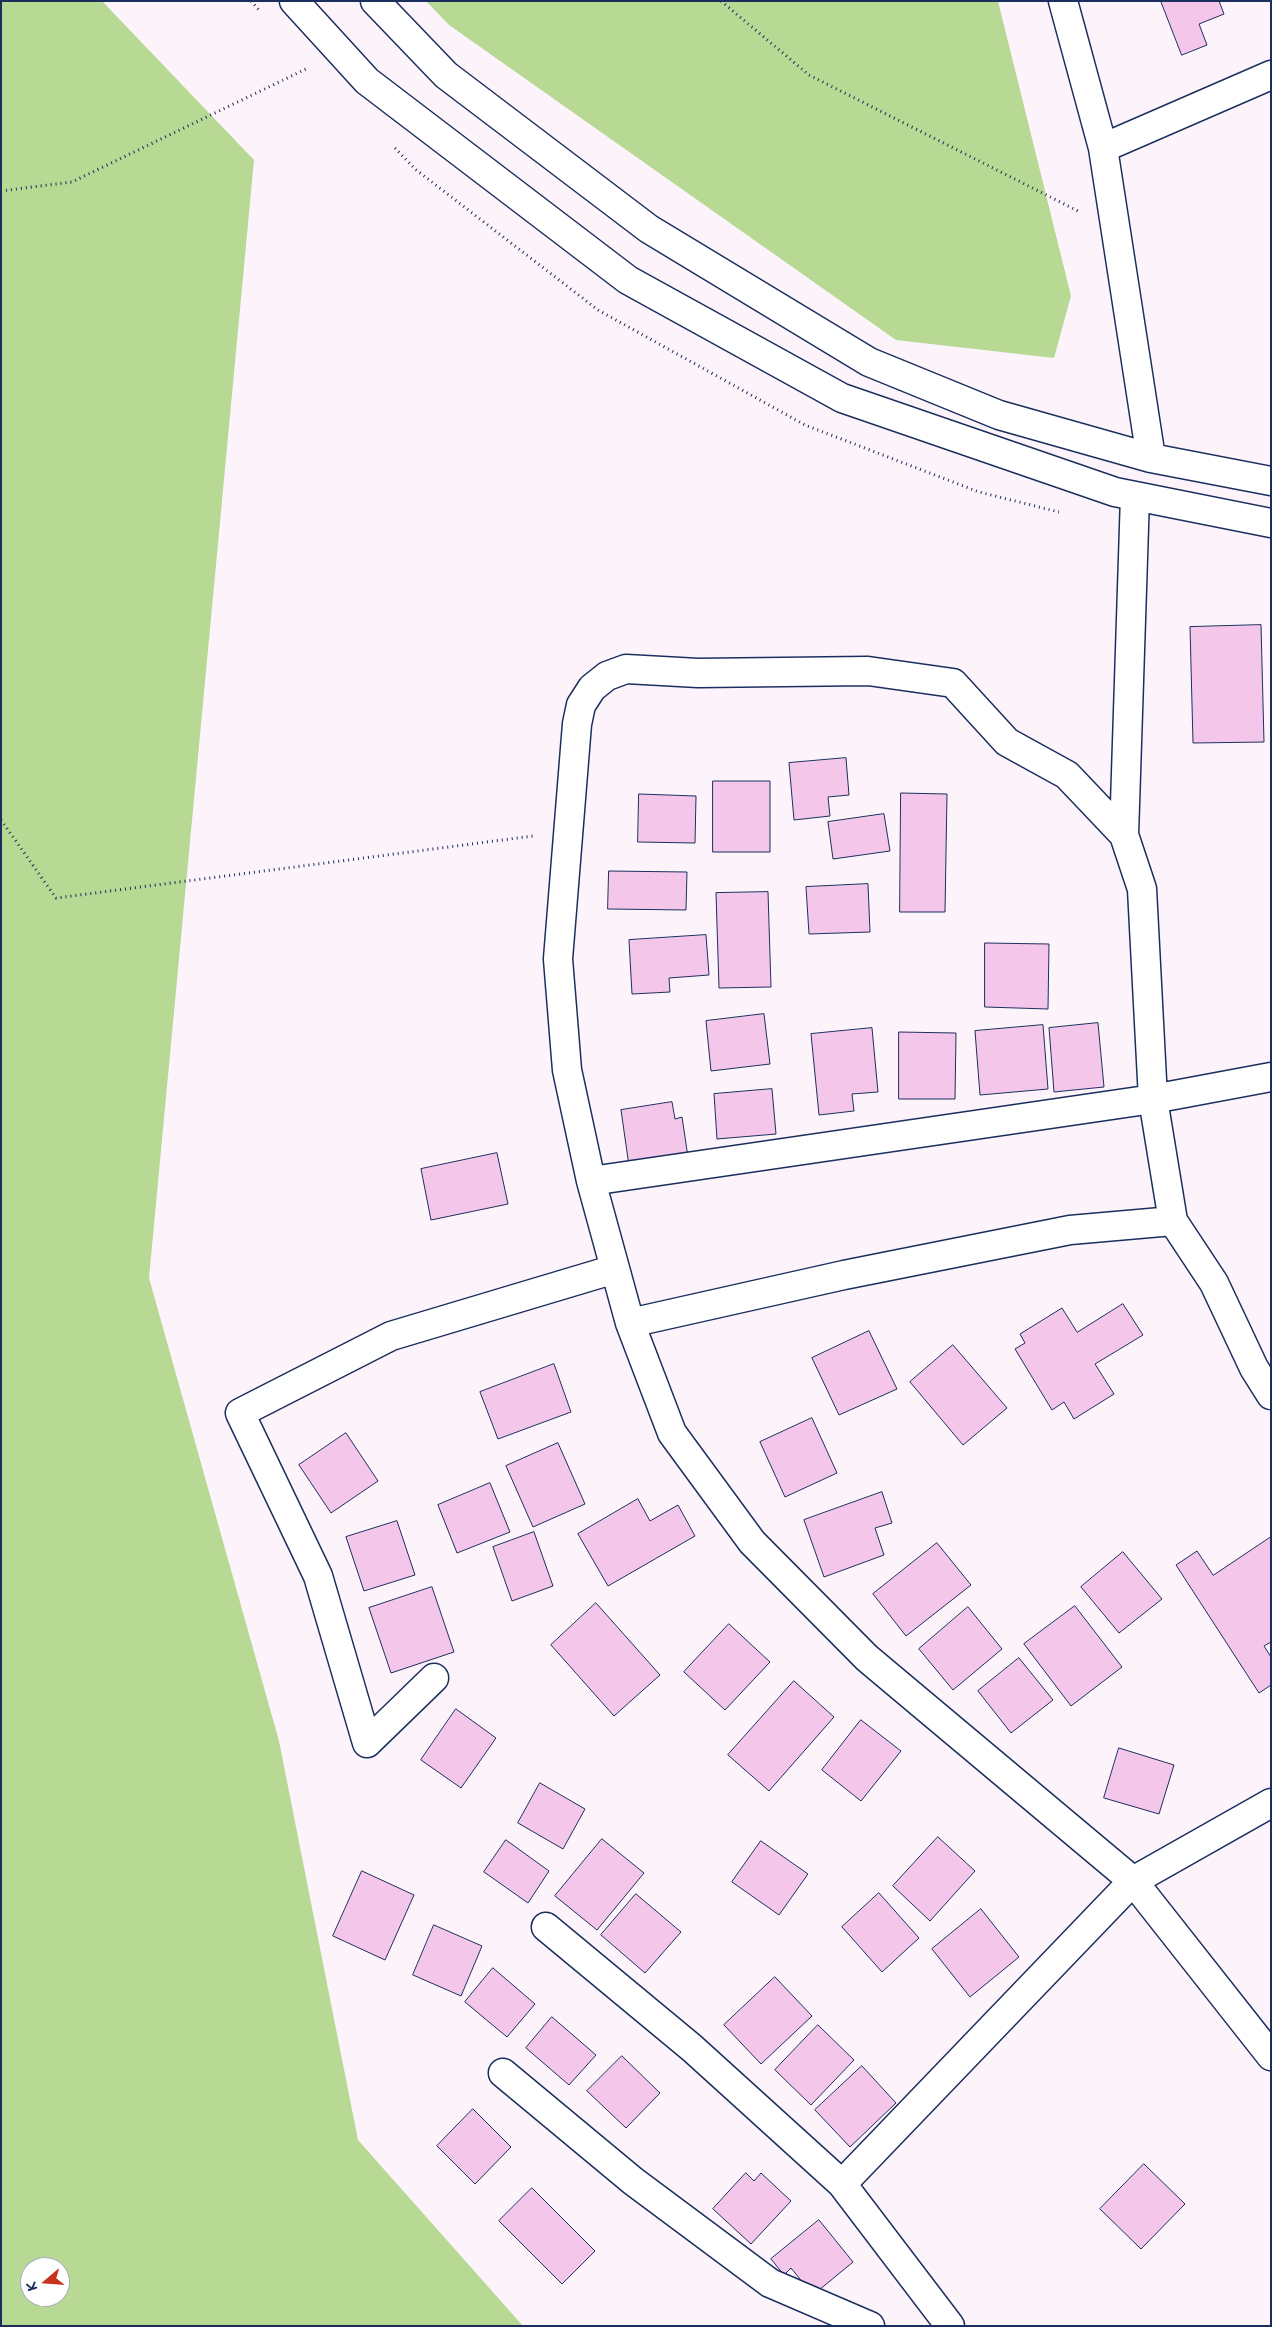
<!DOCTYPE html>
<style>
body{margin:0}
#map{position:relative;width:1272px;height:2327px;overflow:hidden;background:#fdf4fb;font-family:Mali,sans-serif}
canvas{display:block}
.frame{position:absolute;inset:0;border:2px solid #1b2f5e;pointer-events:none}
.north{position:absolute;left:20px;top:2257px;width:50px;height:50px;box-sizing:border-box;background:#fff;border:1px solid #a4acbf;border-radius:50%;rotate:252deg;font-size:14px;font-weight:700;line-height:20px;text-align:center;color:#1b2f5e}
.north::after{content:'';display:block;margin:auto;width:18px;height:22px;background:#c8321e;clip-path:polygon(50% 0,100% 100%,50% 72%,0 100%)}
</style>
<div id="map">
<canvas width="1272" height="2327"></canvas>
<div class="frame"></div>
<div class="north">K</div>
</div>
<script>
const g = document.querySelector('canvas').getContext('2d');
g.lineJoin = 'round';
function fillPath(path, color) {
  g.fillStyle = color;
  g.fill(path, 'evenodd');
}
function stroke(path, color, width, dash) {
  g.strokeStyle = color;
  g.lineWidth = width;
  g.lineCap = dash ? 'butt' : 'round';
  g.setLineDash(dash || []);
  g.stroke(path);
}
fillPath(new Path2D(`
 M1,1H102L254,160L149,1278L279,1741L358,2140L523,2326H1ZM30,2267H60V2297H30Z
 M426,1H998L1071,296L1054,358L896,340L449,25Z`), '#b7d993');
const building = new Path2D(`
 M1161,1H1219L1224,14L1199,24L1207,45L1182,55Z
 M1261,625L1264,742L1193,743L1190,627Z
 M846,758L849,795L828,797L830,816L794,820L789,763Z
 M713,781H770V852H713Z
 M901,793L947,794L945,912H900Z
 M639,794L696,796L695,843L638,842Z
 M884,814L890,851L833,859L828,822Z
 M609,871L687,872L686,910L608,909Z
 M868,884L870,932L809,934L806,887Z
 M768,892L771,987L719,988L716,893Z
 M706,935L709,975L669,978L670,992L632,994L629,940Z
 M985,943L1049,944L1048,1009L985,1007Z
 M764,1014L770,1064L711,1071L706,1021Z
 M1098,1023L1104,1087L1054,1092L1049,1028Z
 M1043,1025L1048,1089L980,1095L975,1031Z
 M872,1028L878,1092L852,1094L854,1111L819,1115L811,1034Z
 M899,1032L956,1033L955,1099H899Z
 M772,1089L776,1134L717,1139L714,1094Z
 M672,1102L675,1119L682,1117L688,1157L629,1166L621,1110Z
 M497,1153L508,1204L431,1220L421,1169Z
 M1123,1304L1143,1335L1095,1364L1114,1394L1074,1419L1064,1402L1052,1410L1015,1349L1025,1343L1020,1334L1062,1308L1077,1332Z
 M869,1331L897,1389L839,1415L812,1358Z
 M953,1345L1007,1408L963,1445L910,1382Z
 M554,1364L571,1412L498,1439L480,1392Z
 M812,1418L837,1473L785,1497L760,1442Z
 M346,1433L378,1481L331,1513L299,1465Z
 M558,1443L585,1504L533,1527L506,1466Z
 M490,1483L510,1532L457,1553L438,1505Z
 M882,1492L892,1523L875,1528L884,1555L824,1577L804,1520Z
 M638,1499L650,1521L678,1505L695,1536L608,1586L578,1534Z
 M397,1521L415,1575L364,1591L346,1537Z
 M534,1532L553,1586L512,1601L493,1547Z
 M1271,1537V1642L1264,1646L1271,1657V1685L1259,1693L1176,1565L1197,1551L1213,1575Z
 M937,1543L971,1585L906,1636L873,1594Z
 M1123,1552L1162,1599L1119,1633L1081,1587Z
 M432,1587L454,1652L391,1673L369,1608Z
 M596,1603L660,1675L614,1716L551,1645Z
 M1075,1606L1122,1667L1071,1706L1024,1644Z
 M968,1607L1002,1649L953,1690L919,1649Z
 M729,1624L770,1662L725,1710L684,1672Z
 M1019,1658L1053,1700L1011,1733L978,1691Z
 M794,1681L834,1717L769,1791L728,1755Z
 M456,1709L496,1738L461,1788L421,1760Z
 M861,1720L901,1751L861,1801L822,1770Z
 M1119,1748L1174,1765L1159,1814L1104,1798Z
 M540,1783L585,1809L563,1849L518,1823Z
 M938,1837L975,1871L930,1921L893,1886Z
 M602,1839L644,1873L597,1930L555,1896Z
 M506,1840L549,1871L528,1903L484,1872Z
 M761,1841L808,1874L779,1915L732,1882Z
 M362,1871L414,1895L385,1960L333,1936Z
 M879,1893L919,1938L882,1972L842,1927Z
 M636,1894L681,1932L645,1973L601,1935Z
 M981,1909L1019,1957L970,1997L932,1949Z
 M434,1925L482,1946L461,1996L413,1975Z
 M493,1968L535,2004L507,2037L465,2002Z
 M775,1977L812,2016L761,2064L724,2025Z
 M552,2017L596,2055L569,2085L526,2048Z
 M818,2025L854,2060L811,2105L775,2070Z
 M622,2056L660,2093L626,2128L587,2091Z
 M862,2066L896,2103L850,2147L815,2110Z
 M473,2109L511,2147L475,2184L437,2146Z
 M1144,2164L1185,2204L1141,2249L1100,2209Z
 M746,2173L754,2181L761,2173L791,2201L751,2244L713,2209Z
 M532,2188L595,2251L562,2284L499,2221Z
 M819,2220L853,2262L813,2295L791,2268L784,2275L771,2259Z`);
fillPath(building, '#f4c6ea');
stroke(building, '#1b2f5e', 1);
const minor = new Path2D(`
 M294,1L367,81L628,280L842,398L1115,492L1271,523
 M375,1L446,75L649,229L869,362L999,415L1151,458L1271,481
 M1063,1L1103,148L1151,458
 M1103,148L1271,75
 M1124,835L1135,496
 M591,1181L1153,1099L1271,1077
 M630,1323L844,1275L1070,1230L1173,1221
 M1271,1395L1254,1368L1214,1283L1173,1221L1153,1099L1142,889L1124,835L1067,775L1007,742L953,683L868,671L698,673L626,669L607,676L592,688L581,705L577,724L558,959L567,1070L591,1181L630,1323L672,1433L752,1542L867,1658L1133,1881L1271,2056
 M434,1678L367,1743L318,1576L240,1413L391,1336L615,1269
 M546,1927L692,2048L842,2184L950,2326
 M503,2073L633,2181L770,2283L870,2326
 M842,2184L1133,1881L1271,1803`);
stroke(minor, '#1b2f5e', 31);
stroke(new Path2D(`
 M251,1L261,12
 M721,1L809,75L1078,211
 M395,148L415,169L598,310L805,425L979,492L1059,512
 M1,191L72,182L308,68
 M1,820L56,898L533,836`), '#1b2f5e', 3, [1, 4]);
stroke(minor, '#fff', 28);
</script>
